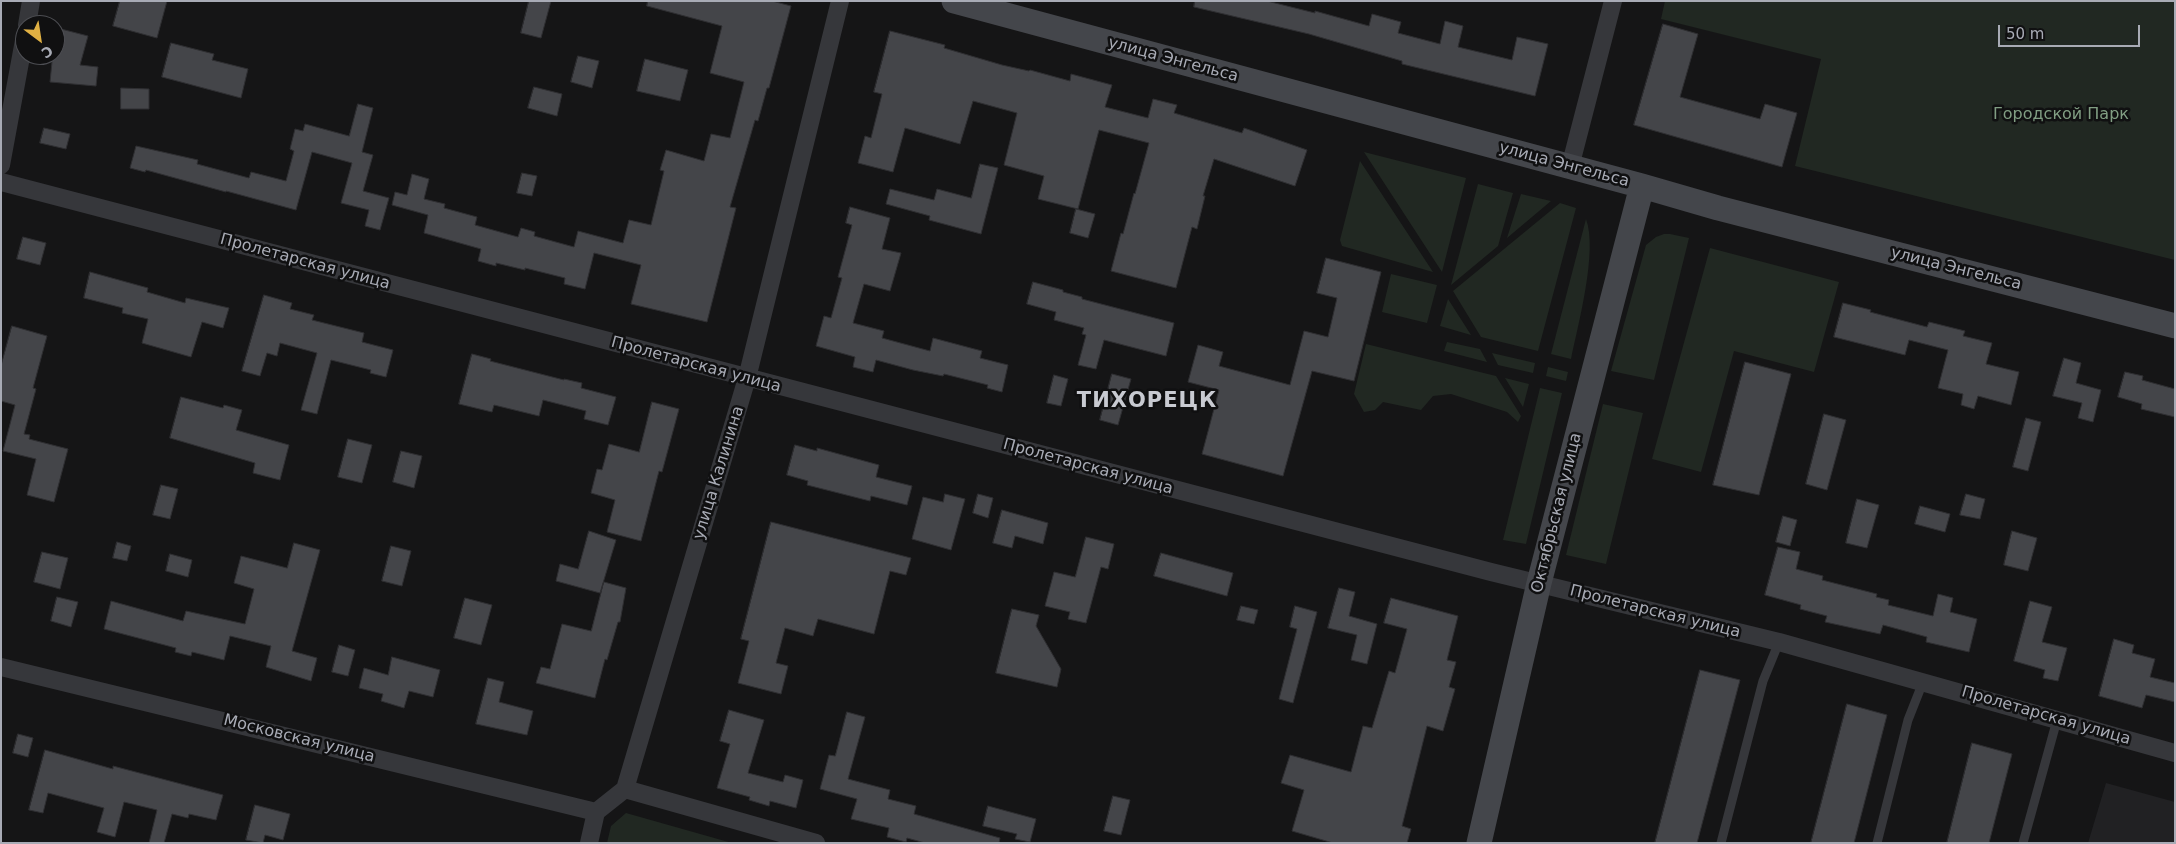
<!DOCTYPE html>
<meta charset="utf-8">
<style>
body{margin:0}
#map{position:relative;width:2176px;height:844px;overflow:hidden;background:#151516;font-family:"DejaVu Sans",sans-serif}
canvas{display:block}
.frame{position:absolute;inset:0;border:2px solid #a8abb5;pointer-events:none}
.north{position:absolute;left:15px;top:15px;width:50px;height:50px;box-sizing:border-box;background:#101011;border:1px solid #4d4e53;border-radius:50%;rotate:149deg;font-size:14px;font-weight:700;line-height:20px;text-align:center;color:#a8abb5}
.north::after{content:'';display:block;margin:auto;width:18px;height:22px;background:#e0b043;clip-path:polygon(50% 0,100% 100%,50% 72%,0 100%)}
.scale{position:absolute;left:1998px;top:25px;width:142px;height:22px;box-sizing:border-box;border:2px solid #a8abb5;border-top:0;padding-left:6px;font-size:15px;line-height:18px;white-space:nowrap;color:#a8abb5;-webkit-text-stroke:4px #101011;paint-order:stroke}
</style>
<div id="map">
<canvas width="2176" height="844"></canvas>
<div class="frame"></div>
<div class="north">С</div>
<div class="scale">50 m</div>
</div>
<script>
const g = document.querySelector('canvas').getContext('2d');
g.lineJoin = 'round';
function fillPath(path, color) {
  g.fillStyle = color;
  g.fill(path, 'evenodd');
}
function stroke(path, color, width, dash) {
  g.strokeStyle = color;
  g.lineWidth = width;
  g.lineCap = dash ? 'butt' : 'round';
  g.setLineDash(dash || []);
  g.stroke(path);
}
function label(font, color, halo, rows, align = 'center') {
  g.font = font + ' "DejaVu Sans",sans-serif';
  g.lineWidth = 5;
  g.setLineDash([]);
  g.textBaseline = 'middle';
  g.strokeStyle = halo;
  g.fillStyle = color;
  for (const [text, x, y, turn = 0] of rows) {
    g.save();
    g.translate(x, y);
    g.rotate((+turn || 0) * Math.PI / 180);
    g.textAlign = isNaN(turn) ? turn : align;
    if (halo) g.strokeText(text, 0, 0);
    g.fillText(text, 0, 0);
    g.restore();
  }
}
fillPath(new Path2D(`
 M2106,783L2175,802V843H2088Z`), '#212123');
fillPath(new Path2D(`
 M1665,1H2175V260L1795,166L1821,59L1661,19Z
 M1364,152L1466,178L1442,272Z
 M1360,161L1433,272L1342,246L1340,240Z
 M1478,184L1513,193L1498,246L1451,285Z
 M1521,194L1551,201L1507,238Z
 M1560,203L1576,208L1538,351L1481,337L1453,291Z
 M1586,219C1598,251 1578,325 1571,359L1551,354Z
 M1664,234H1670L1689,238L1654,380L1611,371L1646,245L1656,237Z
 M1710,248L1839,282L1814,372L1734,351L1701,472L1652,459Z
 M1391,274L1437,285L1427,323L1382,312Z
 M1448,299L1471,335L1440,326Z
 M1447,342L1480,349L1487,362L1444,351Z
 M1366,344L1496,376L1521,416L1518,422L1507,412L1451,394L1433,396L1421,410L1383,402L1375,410L1364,412L1354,394Z
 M1492,353L1535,363L1533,373L1498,365Z
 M1548,367L1568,372L1566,381L1546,376Z
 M1505,378L1529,384L1523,407Z
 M1540,388L1562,393L1526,544L1503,540Z
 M1603,404L1643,413L1606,564L1566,555Z
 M626,813L732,843H607L611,826Z`), '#212822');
const building = new Path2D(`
 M120,1H167L157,38L113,26Z
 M529,1H551L541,38L521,33Z
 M648,1H772L791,6L769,88H767L758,121L755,120L730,207L736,208L707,322L631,304L641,265L594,253L585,289L564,284L565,278L525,268V270L496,263V266L478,261L481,249L424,233L428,215L392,205L395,192L407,195L412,174L429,179L424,199L445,204L444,208L477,217L475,225L518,237L521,228L535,232L534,236L574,247L578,231L623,243L629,220L651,225L664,171L660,170L666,150L704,161L711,134L730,138L744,82L710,73L722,26L647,6Z
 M1195,1H1267L1315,13V11L1369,26L1372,14L1401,22L1398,33L1440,44L1445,21L1463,26L1458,47L1512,60L1517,37L1548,44L1535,96L1402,64V61L1309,34L1194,7Z
 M1663,24L1698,34L1680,97L1760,119L1765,104L1797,113L1782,167L1634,125Z
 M61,29L88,36L80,65L98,67L96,86L50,82L52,62Z
 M890,31L945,45L944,48L1002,65L1029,71L1030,70L1070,81L1071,74L1112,85L1105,107L1148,118L1153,99L1177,105L1174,113L1242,133L1244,128L1307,150L1295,186L1214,159L1203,196H1205L1197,229L1192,227L1176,288L1111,271L1121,233L1123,234L1134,193L1135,194L1149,143L1099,130L1078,209L1038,199L1044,176L1004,165L1017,113L973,101L960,144L905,128L893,172L858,163L865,136L871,138L882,94L874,92Z
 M171,43L214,54L212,60L248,69L241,98L162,77Z
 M578,56L599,61L592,88L571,82Z
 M645,59L688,70L680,101L637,91Z
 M534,87L562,94L557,116L528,108Z
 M121,88L149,89V109H121Z
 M358,104L373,108L362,152L373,155L363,191L389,198L380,230L365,226L369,210L341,203L352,163L312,152L296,210L226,191V192L146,170L145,172L130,168L136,146L198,160L197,164L249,178L251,172L286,181L294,151L290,149L295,129L303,131L305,124L349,136Z
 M44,128L70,134L66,149L40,143Z
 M980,164L998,168L981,234L929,220L930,216L886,204L890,189L934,200L937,189L971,198Z
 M522,173L537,176L532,196L517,193Z
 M850,207L890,218L882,249L901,253L890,291L864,284L853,323L884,331L882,338L930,351L933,338L982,351L980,358L1008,365L1002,392L987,388L988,385L944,374L943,376L913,370L876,360L873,372L853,367L855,357L816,346L824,316L831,318L842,278L838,277L852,225L846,223Z
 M1076,209L1095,214L1088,238L1070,233Z
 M23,237L46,243L40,265L17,259Z
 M1326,258L1381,272L1354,381L1312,371L1283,476L1202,454L1219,390L1188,382L1198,345L1223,352L1219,366L1290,385L1304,331L1328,337L1337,298L1317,293Z
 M90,272L148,288L147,292L185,303L186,298L229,308L223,328L202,322L191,357L142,343L148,319L122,313L123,308L84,298Z
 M1033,282L1063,290V292L1082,297V299L1174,323L1166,356L1104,340L1096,369L1078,365L1086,335L1082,334L1084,328L1054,320L1056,312L1027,304Z
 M264,295L292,303L290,309L314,315L312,320L364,333L362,342L393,350L386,377L370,373L371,370L331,360L317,414L301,410L317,353L280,343L277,356L267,353L260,376L242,371Z
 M1843,303L1871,310L1870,312L1927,327L1929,322L1965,331L1963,336L1992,343L1986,364L2019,372L2011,405L1978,396L1974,409L1961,405L1963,394L1938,388L1948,350L1909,340L1905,355L1834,337Z
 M12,326L47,336L33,388L36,389L24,434L30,435L29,439L68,449L54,502L27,495L36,459L3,451L15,405L1,401V366Z
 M472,354L491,359L490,361L564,380V379L582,383L581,388L616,397L608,425L584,419L586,411L543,400L539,416L494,405L492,412L459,404Z
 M2064,358L2081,363L2076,383L2101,390L2093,422L2078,418L2082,403L2053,396Z
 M1745,362L1791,374L1759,495L1713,485Z
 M2125,372L2143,376L2142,380L2175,389V417L2141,409L2142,404L2118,397Z
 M1112,374L1131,379L1118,425L1100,420Z
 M1054,375L1068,379L1061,406L1047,403Z
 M181,397L223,408L224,405L242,410L236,430L289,445L280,480L253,473L255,463L170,438Z
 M652,402L679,409L662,472L659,471L641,541L607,532L615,500L591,493L597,469L602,470L609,444L639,452Z
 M1824,414L1846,420L1827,490L1806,484Z
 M2026,418L2041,422L2028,471L2013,467Z
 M348,439L372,445L362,483L338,477Z
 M795,445L817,451V448L879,465L876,477L912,486L907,505L871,496L870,501L807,485L808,481L787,475Z
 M401,451L422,456L414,488L393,482Z
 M161,485L178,489L170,519L153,515Z
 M945,494L965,499L951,550L912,539L923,497L943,502Z
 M978,494L993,498L988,518L973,513Z
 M1966,494L1985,499L1980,519L1960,515Z
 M1857,499L1879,505L1867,548L1846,543Z
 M1920,506L1950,514L1945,532L1915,524Z
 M1002,510L1048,523L1043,544L1015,536L1012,548L993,543Z
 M1783,516L1797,520L1790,546L1776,542Z
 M771,522L911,558L906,575L890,571L874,634L818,619L813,636L785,628L776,663L788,666L781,694L738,683L749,641L741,639Z
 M589,531L616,540L600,593L556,581L560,564L578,569Z
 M2012,531L2037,538L2028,571L2004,565Z
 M1086,537L1114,544L1108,569L1101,567L1086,623L1068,619L1070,612L1045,606L1054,572L1075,577Z
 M117,542L131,546L127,561L113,558Z
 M294,543L320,550L292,651L317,658L311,681L266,667L271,646L230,636L224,660L192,652L191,656L175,652L176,648L104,629L111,601L183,621L186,611L245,624L254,589L234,583L241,556L287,568Z
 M391,546L411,551L402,586L382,581Z
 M1778,547L1800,552L1796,569L1823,576L1822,580L1877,594L1876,597L1889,600L1888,605L1933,616L1938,594L1953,598L1950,612L1977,619L1969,652L1926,642L1927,637L1883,625L1880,634L1825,622L1827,616L1800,609L1801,605L1765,595Z
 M42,552L68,558L60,589L34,582Z
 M1161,553L1233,573L1227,596L1154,576Z
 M170,554L192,560L188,577L166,571Z
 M604,582L626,588L620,622H618L607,660L605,659L595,698L536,683L541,667L550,669L562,624L591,631Z
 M1339,588L1355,592L1349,616L1377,624L1367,664L1351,660L1357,635L1328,628Z
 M57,597L78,602L71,627L51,621Z
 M465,598L492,605L481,645L454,638Z
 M1391,598L1458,616L1447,660L1456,662L1449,687L1455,689L1443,731L1427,726L1402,826L1411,829L1407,843H1333L1292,831L1304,790L1281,783L1290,755L1351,772L1363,726L1372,728L1389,671L1395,673L1407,629L1384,623Z
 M2030,601L2052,607L2042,642L2067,648L2058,681L2043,678L2045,670L2014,661Z
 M1241,606L1258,610L1254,624L1237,620Z
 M1295,606L1317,612L1293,703L1279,699L1297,629L1290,627Z
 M1012,609L1039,615L1036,626L1061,669L1057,687L996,673Z
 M2114,639L2134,645L2132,653L2155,659L2150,677L2175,683V702L2146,695L2142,708L2099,696Z
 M339,645L355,650L348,676L332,672Z
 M392,657L440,670L433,697L409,691L404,708L381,701L383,694L359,688L364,668L388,675Z
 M1700,670L1740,680L1697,843H1655Z
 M488,678L504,682L499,702L533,711L527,735L476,724Z
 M1847,704L1887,715L1854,843H1811Z
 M729,710L764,720L748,773L783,782L785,775L803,780L796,808L770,801L769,806L749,800L750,797L717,788L730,744L720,741Z
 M847,712L865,717L848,779L890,790L888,799L916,806L914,814L1000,838L999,843H925L907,838L906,842L887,837L889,828L851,819L857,799L820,789L829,755L835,756Z
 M18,734L33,738L28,757L13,753Z
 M1972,743L2012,754L1989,843H1947Z
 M45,750L113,769V766L223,795L216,820L189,814L188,818L172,814L164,843H149L157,810L124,802L115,837L97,832L104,808L48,793L43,813L29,810Z
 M1113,796L1130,800L1121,835L1104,831Z
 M255,805L290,814L283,840L265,835L263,843L246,840Z
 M988,806L1036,819L1030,842L1015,839L1017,834L983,826Z`);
fillPath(building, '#444549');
stroke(building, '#2f2f32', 1);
stroke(new Path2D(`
 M1721,843L1763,681L1779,642
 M1877,843L1908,720L1923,682
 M2023,843L2057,720`), '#36373b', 9);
stroke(new Path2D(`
 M27,25L31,1
 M1,165L25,35
 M1570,167L1613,1
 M1,182L1491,572L1779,642L2175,753
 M1,667L596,812
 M625,789L816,843
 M589,843L596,812L625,789L747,378L840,1`), '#36373b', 18);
stroke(new Path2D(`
 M954,1L1642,186L1718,208L2175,326
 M1479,843L1539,583L1642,186`), '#44464b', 25);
label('16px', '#a8abb5', '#101011', [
 ["улица Энгельса",1173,60,15],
 ["улица Энгельса",1564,165,15],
 ["Пролетарская улица",305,262,15],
 ["улица Энгельса",1956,269,14],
 ["Пролетарская улица",696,365,15],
 ["Пролетарская улица",1088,467,15],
 ["улица Калинина",719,473,-73],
 ["Октябрьская улица",1557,513,-76],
 ["Пролетарская улица",1655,612,14],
 ["Пролетарская улица",2046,716,16],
 ["Московская улица",299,739,14]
]);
label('16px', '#819e83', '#101011', [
 ["Городской Парк",2061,115]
]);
g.letterSpacing = '1px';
label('bold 21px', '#c8cad1', '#101011', [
 ["ТИХОРЕЦК",1147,402]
]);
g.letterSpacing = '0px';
</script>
